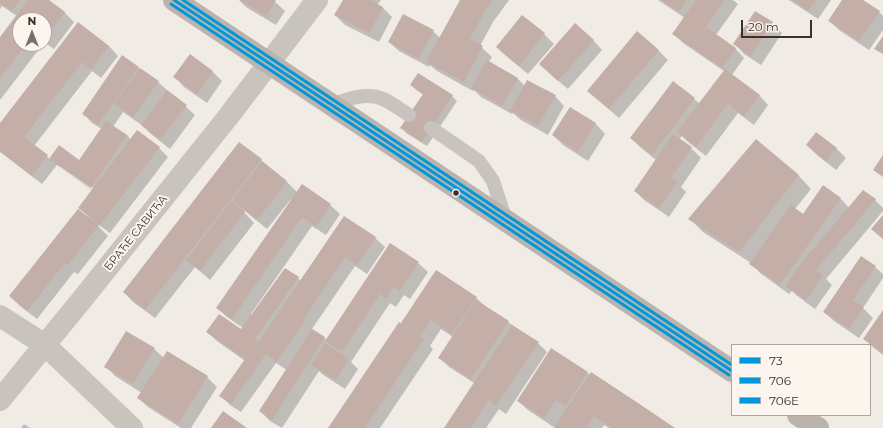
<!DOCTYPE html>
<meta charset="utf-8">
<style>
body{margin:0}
#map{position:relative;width:883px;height:428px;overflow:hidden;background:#f0ebe5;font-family:Montserrat,sans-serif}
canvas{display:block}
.legend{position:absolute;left:731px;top:344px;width:140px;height:72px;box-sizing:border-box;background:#fbf5ee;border:1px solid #aea6a0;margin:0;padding:5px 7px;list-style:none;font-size:12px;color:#3b302b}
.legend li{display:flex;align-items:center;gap:8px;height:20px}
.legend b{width:20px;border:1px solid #aea6a0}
.north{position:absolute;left:12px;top:12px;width:40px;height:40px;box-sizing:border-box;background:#fbf5ee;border:1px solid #aea6a0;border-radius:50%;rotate:0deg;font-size:11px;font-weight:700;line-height:16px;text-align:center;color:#3b302b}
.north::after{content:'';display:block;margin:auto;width:14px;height:18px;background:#7a716c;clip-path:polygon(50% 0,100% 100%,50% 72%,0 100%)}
.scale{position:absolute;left:741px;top:20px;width:71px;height:18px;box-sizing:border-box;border:2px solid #3b302b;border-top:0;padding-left:5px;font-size:12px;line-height:14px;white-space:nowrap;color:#3b302b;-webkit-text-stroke:3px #fbf5ee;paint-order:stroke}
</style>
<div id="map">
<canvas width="883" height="428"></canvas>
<ul class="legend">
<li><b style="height:5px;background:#0098da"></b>73</li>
<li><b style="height:5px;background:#0098da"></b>706</li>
<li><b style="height:5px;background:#0098da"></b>706E</li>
</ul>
<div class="north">N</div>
<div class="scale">20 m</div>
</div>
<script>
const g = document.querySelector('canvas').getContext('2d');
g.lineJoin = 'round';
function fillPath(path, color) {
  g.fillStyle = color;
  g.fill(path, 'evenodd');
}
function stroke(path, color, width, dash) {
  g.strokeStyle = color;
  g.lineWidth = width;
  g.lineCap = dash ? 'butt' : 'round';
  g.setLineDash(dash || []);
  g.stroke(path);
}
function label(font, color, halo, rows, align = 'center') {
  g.font = font + ' Montserrat,sans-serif';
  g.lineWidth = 4;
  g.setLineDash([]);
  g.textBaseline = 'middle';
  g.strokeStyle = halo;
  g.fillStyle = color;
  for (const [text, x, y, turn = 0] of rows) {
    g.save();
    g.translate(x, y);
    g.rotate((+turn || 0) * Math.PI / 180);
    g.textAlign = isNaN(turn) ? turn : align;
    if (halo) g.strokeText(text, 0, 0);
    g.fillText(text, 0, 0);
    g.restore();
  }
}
fillPath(new Path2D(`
 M0,0H48L65,13L74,22L54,49L44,42V20H20V44H43L0,100V38L17,16L2,6L0,9Z
 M239,0H273L285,11L276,25L246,7Z
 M344,0H381L377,5L383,8L392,17L379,42L345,25L335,15Z
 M461,0H509L493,22L480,46L492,57L489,62L518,79L525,86L555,96L564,106L548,135L521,120L513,113L512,114L481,97L474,90L473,91L437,71L430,65L429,67L399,51L389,42L433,31L440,38Z
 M658,0H733L738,4L716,35L735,48L744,58L732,75L759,95L768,105L754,125L738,113L706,156L688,142L682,136L679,140L691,148L701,158L681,187L686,192L669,217L644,200L635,191L656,160L640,147L631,138L674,83L694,99L700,104L724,71L683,43L674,34L685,18Z
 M789,0H831L818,19Z
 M844,0H861L879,12L883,16V30L869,50L839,30L830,21Z
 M756,12L772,23L782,33L761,65L744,54L735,44Z
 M522,16L544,34L554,44L528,74L506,56L497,47Z
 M78,23L109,46L118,56L101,78L92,71L34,146L50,159L80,161L102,129L92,123L83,113L123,57L158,82L195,115L170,149L151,134L143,126L123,112L113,127L127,135L131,140L159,148L168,157L110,233L99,225L98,226L108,236L78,274L74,272L37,319L20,306L10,296L89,217L80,208L93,191L57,165L42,184L0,152V125ZM60,165L96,190L94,191L60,167Z
 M593,40L602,50L568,89L550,74Z
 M658,50L668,60L619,118L598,100L588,91Z
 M190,56L213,72L222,81L207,103L184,87L175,77Z
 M412,85L452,96L457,101L427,146L406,133L402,128L424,95L416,90Z
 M570,108L596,124L605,134L588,161L563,145L553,135Z
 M807,145L836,148L846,158L836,170L817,155Z
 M261,160L270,169L287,182L297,192L302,185L330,205L340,214L326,235L312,226L251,314L252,315L298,278L301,281L375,238L385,247L367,274L355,266L312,329L327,340L390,244L418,263L428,272L410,299L404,295L396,307L390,303L351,362L358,369L345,389L322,374L319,371L282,428L270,421L260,411L287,370L276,363L241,412L230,405L221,396L245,361L217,341L207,332L242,331L243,328L227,317L217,308L292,200L291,199L267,229L245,211L244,212L254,223L210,280L195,267L155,318L133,302L124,292Z
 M798,175L811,189L795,209L803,215L823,187L841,199L849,208L875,200L883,208V211L826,279L832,285L815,309L796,295L792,291L789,294L760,273L751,263L703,232L690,219Z
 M875,267L883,274V278L863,308L873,318L859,338L834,321L824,312Z
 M436,271L476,298L485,306L538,343L547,352L506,414L499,409L486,428H445L474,383L449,367L439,357L453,337L441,329L430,346L433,349L380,428H329L401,325Z
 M883,312V355L874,348L864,339Z
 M154,349L164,358L167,352L207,377L217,387L191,428H181L148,407L138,398L142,393L115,376L106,366Z
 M551,350L588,373L590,376L674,428H609L604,425L602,428H555L528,410L518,401Z
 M24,424L30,428H21Z`), '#0003');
fillPath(new Path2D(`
 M0,0H20L12,11L0,3Z
 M28,0H49L65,12L44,40V20H20V44H26L0,78V37Z
 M240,0H276L266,16Z
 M343,0H370L383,7L369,33L334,15Z
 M460,0H493L484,13L470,39L483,46L464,82L426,62Z
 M661,0H687L679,12Z
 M696,0H725L706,27L736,48L722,68L672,34Z
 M792,0H816L808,11Z
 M842,0H863L880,11L859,41L828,21Z
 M755,11L773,22L751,56L733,44Z
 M403,14L434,30L419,59L388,42Z
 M522,15L545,33L519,66L496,47Z
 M78,22L109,46L91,70L82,62L24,137L48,155L32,176L0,151V123Z
 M575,23L594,40L558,81L539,64Z
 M637,31L659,50L609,109L587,91Z
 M883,36V54L874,49Z
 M190,54L213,71L197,94L173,77Z
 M122,55L139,67L98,125L82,114Z
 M487,60L518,78L502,106L471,88Z
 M140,68L159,81L133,117L114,104Z
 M725,69L760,95L744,116L728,104L696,147L677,132Z
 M418,73L453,95L422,142L400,128L423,94L410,85Z
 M527,80L556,95L538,126L510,111Z
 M673,81L695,98L652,155L630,138Z
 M167,90L187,105L160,140L141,125Z
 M570,107L596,123L578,152L552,135Z
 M106,121L127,135L91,188L49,159L59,145L79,160Z
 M137,130L160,147L100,225L78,208Z
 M816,132L837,148L826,161L806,145Z
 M673,134L692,147L671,178L677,182L659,208L634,191Z
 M756,139L799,175L739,252L688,219Z
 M239,142L262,159L145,310L123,292Z
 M883,155V177L873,170Z
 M262,161L287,181L257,220L232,200Z
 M302,184L331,204L316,227L302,217L232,319L216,308Z
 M823,185L841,198L780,285L749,264L791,205L803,214Z
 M863,190L876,199L816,270L823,275L806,300L785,286L803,261Z
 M231,201L245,212L200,271L186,260Z
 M78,209L99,225L68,265L65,263L27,311L9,296Z
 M883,215V239L871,229Z
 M344,216L376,237L357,265L345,257L303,320L305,321L277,362L266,354L231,404L219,396L245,359L206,332L219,314L241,329L285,268L299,277L255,339L258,341L255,347Z
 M390,243L419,262L400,291L394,287L386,299L380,294L342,352L325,341Z
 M861,256L876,266L853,300L864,307L849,329L823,312Z
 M436,270L477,297L452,334L431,320L421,336L401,323Z
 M476,300L509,321L471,379L438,358Z
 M883,310V353L863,339Z
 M399,322L424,339L365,428H328Z
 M512,325L539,342L496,406L489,400L471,428H444Z
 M312,329L325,337L272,420L259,411Z
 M126,331L155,348L133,384L104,367Z
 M325,343L349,359L336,380L311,365Z
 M551,348L588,372L566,406L556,400L544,418L517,401Z
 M167,351L208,376L178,424L137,398Z
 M591,372L641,405L675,428H612L594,416L586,428H554Z
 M223,411L247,428H211Z`), '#c3afa7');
stroke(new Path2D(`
 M331,105C347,99 366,92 383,99C392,103 401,110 409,115
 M431,128L479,161L493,181L506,221`), '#c9c3be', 14);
stroke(new Path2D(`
 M0,316L45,345L132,428
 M0,400L84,297L228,117L317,0`), '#c9c3be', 22);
stroke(new Path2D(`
 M174,0L732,371
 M798,415L818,428`), '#bab3ae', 22);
stroke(new Path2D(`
 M174,0L732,371`), '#0098da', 3);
stroke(new Path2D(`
 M171,4L729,375`), '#0098da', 3);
stroke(new Path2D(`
 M183,0L732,365`), '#0098da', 3);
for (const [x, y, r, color] of [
 [456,193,3.5,"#3b302b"]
]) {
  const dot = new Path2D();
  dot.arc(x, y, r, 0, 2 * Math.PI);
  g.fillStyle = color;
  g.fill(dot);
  stroke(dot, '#fbf5ee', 1.5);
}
label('11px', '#3b302b', '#fbf5ee', [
 ["БРАЋЕ САВИЋА",136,233,-51]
]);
</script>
